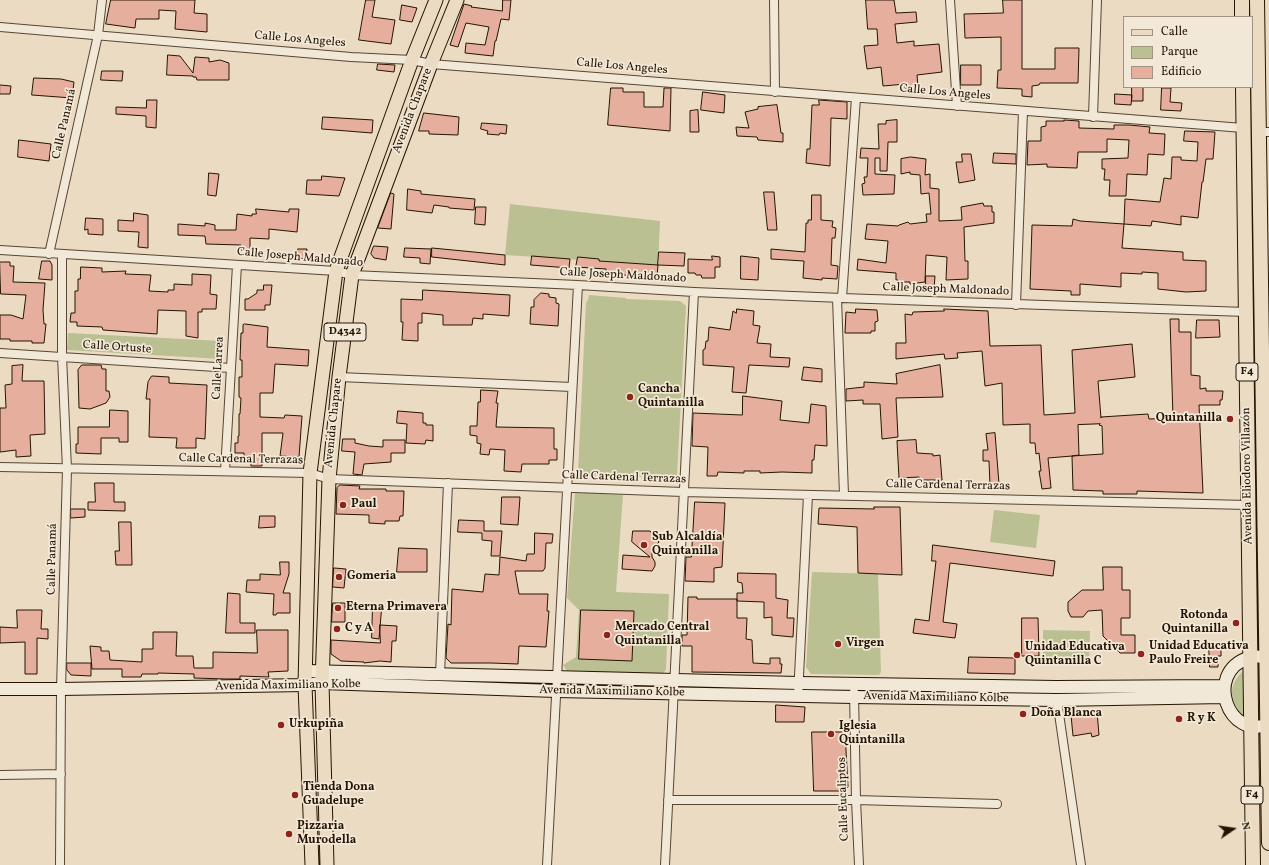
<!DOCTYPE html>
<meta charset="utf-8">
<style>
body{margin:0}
#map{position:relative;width:1269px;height:865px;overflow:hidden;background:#ebdbc3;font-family:Vollkorn,serif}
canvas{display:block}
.legend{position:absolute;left:1123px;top:16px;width:130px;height:72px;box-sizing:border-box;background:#f2e8d8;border:1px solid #a09382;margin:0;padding:5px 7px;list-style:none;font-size:12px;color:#261402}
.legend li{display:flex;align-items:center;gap:8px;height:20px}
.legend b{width:20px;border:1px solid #a09382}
.north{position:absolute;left:1213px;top:809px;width:40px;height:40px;-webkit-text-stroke:3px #f2e8d8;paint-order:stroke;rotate:77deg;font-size:11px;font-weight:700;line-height:16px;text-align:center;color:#261402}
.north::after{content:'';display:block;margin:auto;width:14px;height:18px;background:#261402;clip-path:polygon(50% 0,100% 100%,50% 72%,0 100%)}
</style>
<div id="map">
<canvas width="1269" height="865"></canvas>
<ul class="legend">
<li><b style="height:5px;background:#ebdbc3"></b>Calle</li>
<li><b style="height:11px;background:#bac092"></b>Parque</li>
<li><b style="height:11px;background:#e6ae9c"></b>Edificio</li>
</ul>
<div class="north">N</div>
</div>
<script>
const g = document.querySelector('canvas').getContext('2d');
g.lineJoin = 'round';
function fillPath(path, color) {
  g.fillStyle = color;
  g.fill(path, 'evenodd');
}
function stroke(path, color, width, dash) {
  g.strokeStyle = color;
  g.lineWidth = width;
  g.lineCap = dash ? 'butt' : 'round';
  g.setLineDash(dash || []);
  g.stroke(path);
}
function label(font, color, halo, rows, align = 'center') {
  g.font = font + ' Vollkorn,serif';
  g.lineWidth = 3.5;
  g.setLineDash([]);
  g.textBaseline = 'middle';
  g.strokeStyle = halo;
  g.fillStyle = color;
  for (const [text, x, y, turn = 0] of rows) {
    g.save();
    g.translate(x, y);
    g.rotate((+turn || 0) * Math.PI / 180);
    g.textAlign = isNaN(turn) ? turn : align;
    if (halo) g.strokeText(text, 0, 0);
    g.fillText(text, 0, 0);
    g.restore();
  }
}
fillPath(new Path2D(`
 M510,204L660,221L658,265L505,255Z
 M589,295L626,298V299L680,301L686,306L677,475L672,478L582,475L578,472L586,302L588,300Z
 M68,333L221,341V359L67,350Z
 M575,492L623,495L616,592L669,594L666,670L660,676L568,672L563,665L576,657L579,610L567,598Z
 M994,510L1040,515L1036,548L990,542Z
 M812,572L878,574L881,672L879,675L811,674L806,667Z
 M1043,630L1090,631L1089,664L1043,663Z
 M1244,670V717C1229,700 1227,686 1244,670Z`), '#bac092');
const building = new Path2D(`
 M111,0H195L194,13L207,14V32L175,29L176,11L159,10V19H136L135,28L106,24Z
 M366,0H375L372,17L395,20L391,44L359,40Z
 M503,0H511L509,20L501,19L496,41H495L493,56L465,53L466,43L485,45L489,27L466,23L458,47L450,45L464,4L472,6L471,7L502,11Z
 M866,0H894L896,13L916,12L917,22L895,24L897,43L914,41V46L939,44L942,72L917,75L918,87L905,88V84L883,86L881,67L867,69L864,46L878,45L877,29H868Z
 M1003,0H1022V69H1055V48H1079L1078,83H1040L1039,85L1032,86V97L1022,96V89L997,88L998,70H1001V37L965,38L964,14L1003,13Z
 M402,5L417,8L412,22L400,20Z
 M168,55L180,56L193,73L195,57L209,58V62L220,60L229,63V80H197L196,77H193V76L167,75Z
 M378,64L395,65L394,72L377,70Z
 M961,65H981V85H961Z
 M102,71H123L122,81L101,80Z
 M34,78L61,79L74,82L72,98L32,95Z
 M0,85L11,86L10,94H0Z
 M1132,87H1143V101H1132Z
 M611,88H623V92H644V107H663L664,88H671L670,131L608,125Z
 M1162,88H1171L1170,102L1182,103L1181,111L1161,110Z
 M703,92L725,95L724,113L701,110Z
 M1115,94L1132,95L1131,105L1115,104Z
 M147,100H157L156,128L146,127V116L116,114V107L146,108Z
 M819,100L847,102V119L831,118L830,166L806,163L807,149H810L812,105H819Z
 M777,105L781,133H783V142L758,140L757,137L737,136L736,127L749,128L745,112L758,109V107Z
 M698,110L699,132H690V111Z
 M424,113L459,117L458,135L429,134V131H419Z
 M323,117L373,120L372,133L322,129Z
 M897,120V142H888L887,171H880V158H875V174L895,175L894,194L863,195L862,184L865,183L864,177H867L868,158H860L861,148L879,149L878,124H886V121Z
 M1064,120L1079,121V128L1114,129V125H1129L1150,127L1149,133L1165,134L1164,155L1148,154L1147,175L1127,174L1126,196H1109L1110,180H1104L1105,169H1102V159L1128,158L1129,140L1107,139V152H1078L1077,168L1047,167V164L1027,165L1028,141H1041V127L1046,126V121H1064Z
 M482,123L507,125L506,134L500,133L499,135L487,134L488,131L481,129Z
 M1185,131L1215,132L1213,159H1206L1203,182H1202L1198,218L1181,216V225L1152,221L1151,226L1124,224L1122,248L1183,252V260L1206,261V291L1186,292L1158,289V273L1142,272V274L1121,273V287L1080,284V295H1071V291L1030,289L1032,225L1072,226L1073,219L1080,221L1124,224L1125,199L1160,202L1164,178L1171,179L1172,157H1181V160L1197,161L1198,142L1184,141Z
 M19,140L51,144L49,161L18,157Z
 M994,153L1016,154V164L993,163Z
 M962,154H971L975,180L959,183L956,162H962Z
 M911,157L926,159L925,175L930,174V188L939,189V221L962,220L961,207L983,203L984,206H992V212H994V223L964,227L965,261H968V279L946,280L947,257L926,255L925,282L910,284V282H898V280H896V273L857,270L858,259L886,263L888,241L865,239L867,224L898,226L899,225L908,222L910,224L927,222L926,214H931L929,193L921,194L920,175L910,174V172L901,174V159Z
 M209,173L219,174L216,196L208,195Z
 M322,176L345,178L339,196L306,194L307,180H321Z
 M408,189L421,191V194L475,199L474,210L449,208V207L434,205L432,213L407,210Z
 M764,192H774L777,230H768Z
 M391,193L394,194L391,229L378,228Z
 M812,195H821V220L833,221L832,227L836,228L835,238H832L831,265L838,266L837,279L822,278V280L803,278L804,261L771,259V249L805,252L806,223H808V220H811Z
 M476,207H486L485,225L475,224Z
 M256,209L289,212V209H299L297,232L269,229V239L250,238V250H241V245L206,244L205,236L178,235V224L205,226V223L215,225V230H236L237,214L252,216V214H256Z
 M134,213L148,215V248L138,247L139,232L118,231V220L133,221Z
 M86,218L103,219V235L88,234V229L85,230Z
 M374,246L388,247L386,260L374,258L371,254Z
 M405,248L431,249L430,264L420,263V258L404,257Z
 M432,248L505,255V265L432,257Z
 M298,249H307L306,259L298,258Z
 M659,252L685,253L684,266L658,265Z
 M532,256L570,259L569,268L531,265Z
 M712,256L720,257V267H715V278H702L701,275H696L695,273H688V259L712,260Z
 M741,256L759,258L758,280L741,279Z
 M578,257L599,259V261L658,265L657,277L606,274V269L576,267Z
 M42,261H50L52,265V280L39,279Z
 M0,262H10V266H14L13,282L45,283L43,310L44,324H46L44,343H32V341H10V339H0V315H11L23,319L26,295L1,294Z
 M81,267L102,268V272L126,271L125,274L151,275L149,291L168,292V290H174V284L192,285V274L211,275L210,294L217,295L216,309H202V312H198V338L186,336V311L158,310L157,334L103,330L102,327L77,326V322H70L71,313H75V291H78V279H80Z
 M926,276H935L934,289H926Z
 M264,285H272L270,305H265V310H245V299H248L257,293V290H263Z
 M423,290L510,295L509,316L483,314V319L473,318L472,325H443V315L422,313V323H418V341L402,340L403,322H401V299L422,300Z
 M541,293L549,294V297L556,298V303L559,304L558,326L530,324L531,307H534V300Z
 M737,309L754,311L753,325L760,326L757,343L771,344L770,357L790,358L789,367L749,365L746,393L732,392L734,367L703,365V350L705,349L706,341H708L709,327L730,330L733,311L736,313Z
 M856,309L877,310L878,321L875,322V331H871V333H845L846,312L855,313Z
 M944,309L988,311L990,346L1041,345L1044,415L1075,413L1072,350L1132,344L1135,377L1098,381L1101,418V417L1148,414L1149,419L1173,418L1170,319H1179V332H1191V375L1200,376V389L1206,388V391H1223L1222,400H1220V405H1199L1203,493L1137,491V494H1103V491L1073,490L1072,456L1048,458L1051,488L1042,489L1039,471H1041L1039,453L1036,454L1035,443H1030V424L1003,425L1002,383L985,386L982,351L957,353L958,358L945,359L944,354L896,359V343H906L905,314L912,315L913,312L944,311ZM1100,424L1099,425L1102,426L1103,454L1072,456L1079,455L1078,425Z
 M1197,320H1219L1220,337L1196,338Z
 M245,324L268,327L267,347L309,350L308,366L275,364L273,393H260V417L284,418L285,415L302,416L299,457L280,456L283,433H262V466H251L250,457H244V453H235V443H238V436H239V414H240L241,398L239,397V377H242V360H240L241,333H243V325Z
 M23,365L22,381H44L45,434L30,435L31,456L16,457V450L0,452V408H6L5,385L12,384V366Z
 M82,365H101L102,369H106V391H109L110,397L106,403L90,409L79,408L78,370Z
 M940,365L943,397L896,398L898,437L882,439L880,404H863V400L846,401V389L864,387V382L897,384L896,374Z
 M804,367L822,369V382L802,380Z
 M152,376L169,377V383L207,385L205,439L196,438V448H176L177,438L149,437L150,399H146L148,382Z
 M481,390L498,391L496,403H498L496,427L554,428V449H557V460H549V464H522L521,472L504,471L505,450L490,449L489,455L480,454L481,444L477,443V436L470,435V426H477L478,402H480Z
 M743,396L782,401L780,420L809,423L811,404L826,406L827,446L815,445L814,460H812V473L782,472L760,473V471H744V473L718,472L717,476H707L708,447L692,446L693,413L742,415Z
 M110,410L128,411V442H119V438H101V454L76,453V444H78V427H109Z
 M398,411L423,413V423H426V425H433V441L426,440L425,444L406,443L407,424L397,423Z
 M995,433L999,484L990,485L989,461H983V450H988L986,434Z
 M343,439H355V443L369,446L383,447V440H405V453H391V462L364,464L362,475L353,474L355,452L342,451Z
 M916,440L917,453L933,454V456L940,455L942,480H922L919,477L899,478L897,441Z
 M95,483H114V502H125V511L88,510V502H95Z
 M340,485L360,486L359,489H386V491H404L403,516H400L399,521H385V524L369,523V515L336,514L337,488Z
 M502,497H520L518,525L501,524Z
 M695,502L725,503L722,567L714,568V582L685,581L686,557H691Z
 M874,507H900L902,575L858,573L857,527L818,524L819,508L874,509Z
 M71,509H85V517L71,518Z
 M260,516H275V527L259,528Z
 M459,520L484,521V531H502L500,556H491L492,541L482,540V533L458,532Z
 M119,522H131L132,565H116L115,551H119Z
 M633,531H650L659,542L652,549V557L655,562V566L652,571L622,569L623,555L650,557L632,542Z
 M535,533L553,534L552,543H546L545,568L543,571H515L519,594H548L547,611H549L546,647L519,646L518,664L491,663H451L446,658L448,624L451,625L452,589L483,592L485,574L499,575L500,557L526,561L527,554H534Z
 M933,545L1055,561L1053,576L950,563L943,622L957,624L955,638L913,633L915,619L929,621L936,561H932Z
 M399,548L427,549V572H397Z
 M280,562H289V574L283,593H290V613H277L276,615H273L274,594L246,592L247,580H260V574L280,575Z
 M1103,567H1122V590H1130V618H1121V635H1135V653H1120L1103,636L1102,610L1088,611L1083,617H1071L1068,611V602L1082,590H1103Z
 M334,568L346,569L344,588L333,587Z
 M738,573L776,574V598L788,600L787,618H794L793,637L772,635V617L764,618V602L737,601V599V618H747L746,639L752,640L753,663L770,664V658H780V664H782L781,673L692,672V646H682V635H687L688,597H697V599H737V593H743L742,583L738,582Z
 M228,593L240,594V623H255V633H226Z
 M333,603H345V622H332Z
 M373,604H382L379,639L372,638Z
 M17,610H42L41,629H48V639L37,638V674H25V642L0,643V627L17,628Z
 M581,610L634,611L632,661L579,659Z
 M1022,618H1038L1039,656H1022Z
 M380,625L397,626L396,641H392L391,662L380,661L364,663V662L341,661L331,654V640L380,643Z
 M257,630H288V671L268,672L269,677L240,676V679H226L194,678V674L158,673V674H142L141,677H122V669H92L90,646L101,647V651H109L110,660L142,662V649H153V632H177L176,656H193L194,668H213V652L257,653Z
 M1209,644H1221V656H1218V667H1210Z
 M969,657L1015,658V674L968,673Z
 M67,663H91V676L71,675L67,670Z
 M776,705L805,707L804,722H776Z
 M1097,711L1099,735L1092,737L1091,733L1073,736L1071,715L1075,712Z
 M812,732H845L848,787L844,791H814Z`);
fillPath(building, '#e6ae9c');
stroke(building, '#261402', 1);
const minor = new Path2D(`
 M774,0L775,92
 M950,0L957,106
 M0,27L351,57L412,60L431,64L1243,128
 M1093,117L1097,0
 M1259,132H1269
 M0,250L336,271L352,275L578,285L694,292L842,298L1246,312
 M49,254L98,35L102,0
 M837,298L844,495
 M842,298L856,98
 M1016,305L1023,111
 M0,353L231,368
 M339,377L572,387
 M0,467L310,473L329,479L683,492L1248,505
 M225,471L237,265
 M440,675L448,483
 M854,692L856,800L859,865
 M798,696L808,495
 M1057,700L1081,865
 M0,775L61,774
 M668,800H856L997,804
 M60,865L61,689L67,469L62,356V254
 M547,865L578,285
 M665,865L694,292`);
const secondary = new Path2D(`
 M1269,659C1263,656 1254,656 1248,658C1204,673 1228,741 1269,724
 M306,671L798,683L1056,687L1224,686
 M0,689H61L305,685L322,683L556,691L854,697L1057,700L1224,697`);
const primary = new Path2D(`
 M312,865L305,685L310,473L336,271L412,60L436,0
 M327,865L322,683L329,479L339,377L352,275L431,64L457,0`);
const trunk = new Path2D(`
 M1242,0V17
 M1257,0L1269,843
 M1243,87L1253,865`);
stroke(minor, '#574632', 10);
stroke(secondary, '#261402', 14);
stroke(primary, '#261402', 15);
stroke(trunk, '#261402', 16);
stroke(minor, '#f2e8d8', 8);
stroke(secondary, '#f2e8d8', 12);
stroke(primary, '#ebdbc3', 13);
stroke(trunk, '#ebdbc3', 14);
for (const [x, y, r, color] of [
 [630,397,4,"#8f2418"],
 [1230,419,4,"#8f2418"],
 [343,505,4,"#8f2418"],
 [644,545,4,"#8f2418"],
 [339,577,4,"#8f2418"],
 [338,608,4,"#8f2418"],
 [1236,623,4,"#8f2418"],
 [337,629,4,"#8f2418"],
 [607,635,4,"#8f2418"],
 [838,644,4,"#8f2418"],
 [1141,654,4,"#8f2418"],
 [1017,655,4,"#8f2418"],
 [1023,714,4,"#8f2418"],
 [1179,719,4,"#8f2418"],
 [281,725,4,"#8f2418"],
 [831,734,4,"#8f2418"],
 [295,795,4,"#8f2418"],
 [289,834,4,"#8f2418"]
]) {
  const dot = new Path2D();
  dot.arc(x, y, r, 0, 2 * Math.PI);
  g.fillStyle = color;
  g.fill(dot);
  stroke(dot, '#f2e8d8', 1.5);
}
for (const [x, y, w] of [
 [345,332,42],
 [1247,372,22],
 [1252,795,22]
]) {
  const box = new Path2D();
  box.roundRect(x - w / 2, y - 9, w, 18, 3);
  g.fillStyle = '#f2e8d8';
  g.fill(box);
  stroke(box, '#261402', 1);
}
label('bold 11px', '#261402', null, [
 ["D4342",345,332],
 ["F4",1247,372],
 ["F4",1252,795]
]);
label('12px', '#261402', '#f2e8d8', [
 ["Calle Los Angeles",300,40,5],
 ["Calle Los Angeles",622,67,5],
 ["Calle Los Angeles",945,93,5],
 ["Avenida Chapare",413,111,-69],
 ["Calle Panamá",65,124,-77],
 ["Calle Joseph Maldonado",300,258,5],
 ["Calle Joseph Maldonado",623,276,3],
 ["Calle Joseph Maldonado",946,290,2],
 ["Calle Ortuste",117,348,4],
 ["Calle Larrea",219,368,-87],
 ["Avenida Chapare",334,423,-84],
 ["Calle Cardenal Terrazas",241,460,1],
 ["Avenida Eliodoro Villazón",1248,476,-91],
 ["Calle Cardenal Terrazas",624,478,2],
 ["Calle Cardenal Terrazas",948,486,1],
 ["Calle Panamá",53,559,-89],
 ["Avenida Maximiliano Kolbe",288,686,-1],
 ["Avenida Maximiliano Kolbe",612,692,1],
 ["Avenida Maximiliano Kolbe",936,698,1],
 ["Calle Eucaliptos",844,799,-92]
]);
label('bold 12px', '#261402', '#f2e8d8', [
 ["Cancha",638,390],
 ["Quintanilla",638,404],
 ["Quintanilla",1222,419,"right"],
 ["Paul",351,505],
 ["Sub Alcaldía",652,538],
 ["Quintanilla",652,552],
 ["Gomeria",347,577],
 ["Eterna Primavera",346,608],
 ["Rotonda",1228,616,"right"],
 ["Quintanilla",1228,630,"right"],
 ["Mercado Central",615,628],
 ["Quintanilla",615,642],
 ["C y A",345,629],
 ["Virgen",846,644],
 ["Unidad Educativa",1149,647],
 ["Paulo Freire",1149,661],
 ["Unidad Educativa",1025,648],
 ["Quintanilla C",1025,662],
 ["Doña Blanca",1031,714],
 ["R y K",1187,719],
 ["Urkupiña",289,725],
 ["Iglesia",839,727],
 ["Quintanilla",839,741],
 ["Tienda Dona",303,788],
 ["Guadelupe",303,802],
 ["Pizzaria",297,827],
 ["Murodella",297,841]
], 'left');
</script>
